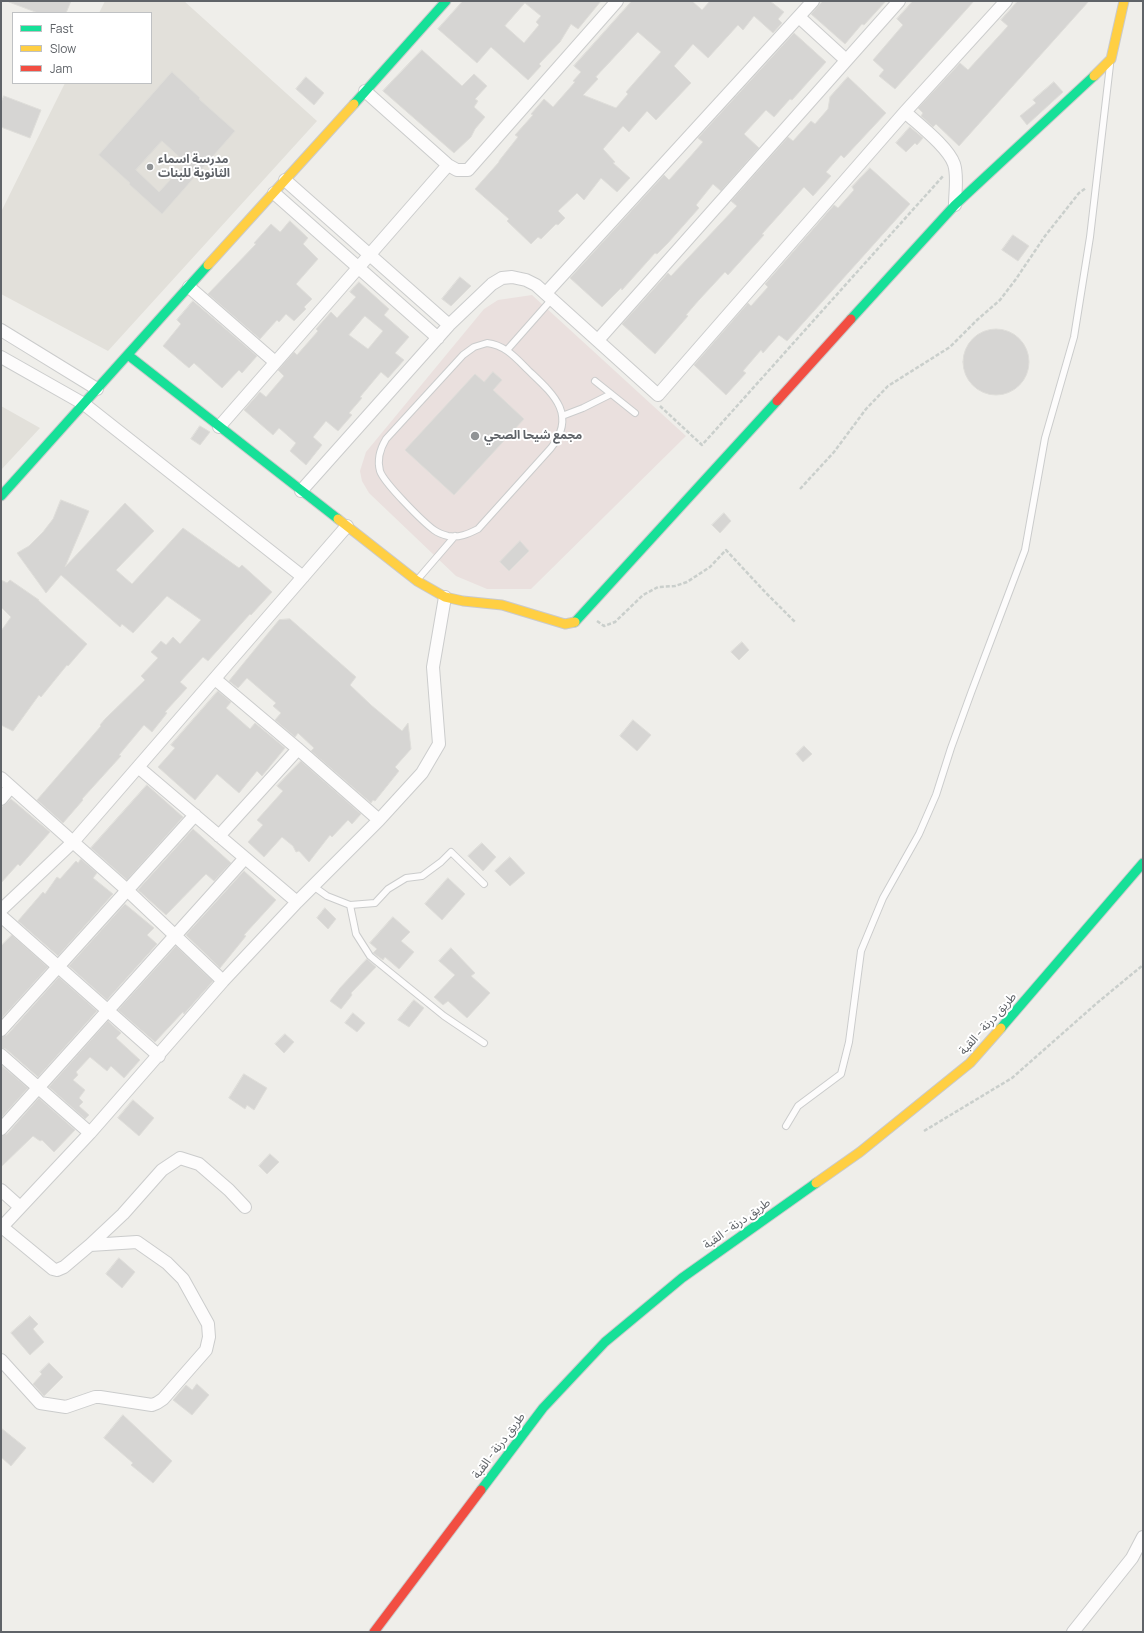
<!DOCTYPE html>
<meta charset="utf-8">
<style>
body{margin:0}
#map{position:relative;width:1144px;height:1633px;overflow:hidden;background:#efeeea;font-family:Manrope,sans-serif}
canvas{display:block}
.frame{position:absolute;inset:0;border:2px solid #5f6368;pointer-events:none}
.legend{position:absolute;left:12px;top:12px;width:140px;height:72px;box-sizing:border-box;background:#fff;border:1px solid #bfc1c3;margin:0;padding:5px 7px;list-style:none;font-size:12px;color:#5f6368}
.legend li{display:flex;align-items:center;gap:8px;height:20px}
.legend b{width:20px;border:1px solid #bfc1c3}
</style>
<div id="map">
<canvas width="1144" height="1633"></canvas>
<div class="frame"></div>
<ul class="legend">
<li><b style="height:5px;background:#16e098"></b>Fast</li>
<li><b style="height:5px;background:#ffcf43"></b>Slow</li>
<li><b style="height:5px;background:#f24e42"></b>Jam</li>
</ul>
</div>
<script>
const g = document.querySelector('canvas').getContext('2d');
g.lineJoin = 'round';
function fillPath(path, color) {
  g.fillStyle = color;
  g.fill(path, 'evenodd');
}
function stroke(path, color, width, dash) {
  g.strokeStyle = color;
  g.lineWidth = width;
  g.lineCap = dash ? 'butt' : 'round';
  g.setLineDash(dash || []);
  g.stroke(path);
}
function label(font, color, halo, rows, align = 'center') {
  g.font = font + ' Manrope,"Noto Sans Arabic",sans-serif';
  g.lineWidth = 4;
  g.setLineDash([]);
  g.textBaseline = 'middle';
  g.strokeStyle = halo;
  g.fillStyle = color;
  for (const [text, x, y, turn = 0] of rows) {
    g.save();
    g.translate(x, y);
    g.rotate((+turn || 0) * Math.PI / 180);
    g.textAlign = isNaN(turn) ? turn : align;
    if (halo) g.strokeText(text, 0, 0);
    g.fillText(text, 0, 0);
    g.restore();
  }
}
fillPath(new Path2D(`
 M105,1H184L317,121L108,351L1,294V212L65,83H151V13H99Z
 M1,406L40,428L1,470Z`), '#e2e0da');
fillPath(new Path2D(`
 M532,295L686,436L531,589H487L456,576L369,493L362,481L360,471L366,452L484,309L498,300Z`), '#eae0de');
const building = new Path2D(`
 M71,1L66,13H38L9,2Z
 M463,1H601L578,29L571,24L560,42L539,64L541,66L528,80L491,47L477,63L438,29ZM525,3L541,16L536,22L539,25L524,43L505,26Z
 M632,1H692L702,10L710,1H770L784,12L778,19L782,23L773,33L754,16L743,30L738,25L708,58L693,44L674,66L691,83L656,120L647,111L629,132L623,126L603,149L615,162L613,163L630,178L617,192L601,178L584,200L577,193L558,211L565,218L558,225L556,224L541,239L538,237L531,244L507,221L509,219L475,189L499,162V161L518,137L515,135L533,115L531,114L544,99L553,107L575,82L573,81L581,72L574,66ZM638,32L661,52L626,92L628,94L616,108L583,95L598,79L596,77Z
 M823,1H886L864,25L862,24L845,44L811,14Z
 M913,1H974L895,89L879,76L884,70L873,60L903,25L897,19Z
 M1018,1H1089L959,146L936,124L933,127L921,116L923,113L918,108L960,63L968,70L1008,26L1001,20Z
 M794,33L826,62L792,100L790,99L774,117L766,110L744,134L759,148L721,191L713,184L696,205L699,208L668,243L657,254L655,253L622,290L621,288L602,307L570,278L664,175L669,180L689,158L703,142L698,138Z
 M422,50L462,86L474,74L487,86L475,99L478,101L474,107L485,117L475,129L471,137L454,153L383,91Z
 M172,72L200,98L199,99L235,131L162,214L129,184L130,183L99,155ZM162,141L186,163L159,192L136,170Z
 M306,77L324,93L314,105L296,89Z
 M848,77L886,113L844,158L841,155L826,172L831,176L813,196L804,187L762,234L764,235L728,275L725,272L699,300L686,315L688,316L655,354L622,324L668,273L671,276L737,206L731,201L788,137L793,141L811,121L815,124L828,109L830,97Z
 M1054,82L1063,92L1027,125L1020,116L1036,103L1033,100Z
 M4,96L41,110L30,138L1,127V103Z
 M910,127L923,138L917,145L915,143L906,152L896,143Z
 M870,168L910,204L787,341L779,335L763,353L761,350L743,371L746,373L726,395L694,365L748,303L751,306L768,287L765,284L834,205L838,208L854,190L852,187Z
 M290,221L308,238L303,244L318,259L296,284L312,299L304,307L306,309L294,321L286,314L279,322L277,320L260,339L208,294L256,244L254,243L271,224L280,232Z
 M1013,235L1029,246L1018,261L1002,250Z
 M460,277L471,286L451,306L442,299Z
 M359,282L389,309L384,315L409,337L395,353L404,360L388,378L381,372L360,397L362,398L349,413L352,415L338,431L326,421L313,437L322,445L306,465L290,451L296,443L279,428L273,435L244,410L260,392L266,397L284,376L278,370L294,352L297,355L318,331L316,329L331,312L337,318L356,297L350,292ZM365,316L383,331L368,349L349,335Z
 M193,301L257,356L242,373L239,370L222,388L194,363L189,368L163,346L181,324L177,320Z
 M963 362a33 33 0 1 1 66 0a33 33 0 1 1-66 0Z
 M493,372L502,380L493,390L524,419L454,495L405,450L475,374L484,382Z
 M200,426L210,432L200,445L191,439Z
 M61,500L89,511L65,567L125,503L154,531L116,570L132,584L183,528L239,568L242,565L272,592L251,615L250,614L208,661L203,657L180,682L187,688L165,712L167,713L152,732L144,725L119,755L121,756L82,799L83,800L63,823L37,800L101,726L100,725L105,719L145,680L141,676L158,658L151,652L161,641L166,645L173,637L180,644L201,620L167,596L133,633L122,624L120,627L61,575L46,593L17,553L29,546L43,532L53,519Z
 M724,513L731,521L720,533L712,525Z
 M520,541L529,551L509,571L500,562Z
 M1,580L7,583L10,580L39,600H38L87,644L68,666L67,665L41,697L39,695L13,731L1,725V631L11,617L1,607Z
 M290,619L356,677L350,685L371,705L402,731L408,723L411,749L395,767L399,771L375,801L373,800L371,803L311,751L314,748L298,733L295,737L275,720L281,713L273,706L276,703L247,678L238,688L229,681L279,620Z
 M742,642L749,650L739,660L731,652Z
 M218,691L231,702L226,708L250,729L255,723L285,748L262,776L257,771L239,793L217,774L195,800L158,767L175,748L171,745Z
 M633,720L651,735L637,751L620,736Z
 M804,746L812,754L803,762L796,754Z
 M301,761L361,814L352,824L348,820L332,837L330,835L309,862L299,851L296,852L293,846L282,837L264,857L248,842L263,825L257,820L283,791L277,786Z
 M147,785L183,817L127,880L91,848Z
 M11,799L50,832L20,866L18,864L1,883V808Z
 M193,829L231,863L214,881L206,874L166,915L138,890Z
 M482,843L496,857L483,871L468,856Z
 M510,857L525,873L510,886L495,871Z
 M81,859L97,873L93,878L113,894L58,956L18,921L43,892L45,894L57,877L60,879L76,861L78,863Z
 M244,871L276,900L244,935L246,936L220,968L186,935Z
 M448,878L465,894L442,920L425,904Z
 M125,904L154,928L147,935L157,944L107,1000L69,966Z
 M325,908L336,919L328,929L317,918Z
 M393,917L410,932L401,941L414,952L399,969L385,957L383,960L373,953L377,949L370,943Z
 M12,935L48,967L1,1019V946Z
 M176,946L213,981L184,1014L183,1012L155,1042L118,1010Z
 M451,948L475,973L471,976L490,993L467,1018L448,1001L443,1005L434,997L455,975L439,961Z
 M367,959L376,967L351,993L352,995L341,1009L330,1001L340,988Z
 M59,977L97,1011L38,1077L6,1049L1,1048V1037L7,1035Z
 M414,1000L424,1008L409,1027L398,1020Z
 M353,1013L365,1023L357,1032L345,1023Z
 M108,1021L121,1033L116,1038L140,1060L124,1078L111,1066L107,1071L90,1057L76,1072L78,1075L73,1080L85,1090L79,1098L83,1102L79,1106L89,1115L85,1119L49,1087Z
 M285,1034L294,1042L284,1053L275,1044Z
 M1,1065L28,1088L1,1118Z
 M244,1074L267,1088L254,1110L247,1105L245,1109L229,1098Z
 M39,1098L75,1130L54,1152L42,1140L40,1141L33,1136L1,1167V1136L7,1134Z
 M133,1100L154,1118L139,1136L118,1118Z
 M270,1154L279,1162L267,1174L259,1166Z
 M119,1258L135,1272L122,1288L106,1274Z
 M30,1316L38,1324L33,1329L44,1342L30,1355L11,1333Z
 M49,1363L63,1377L44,1396L33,1384L42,1374L40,1372Z
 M197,1384L209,1395L192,1415L173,1400L186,1385L192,1390Z
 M123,1415L172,1461L153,1483L131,1465L133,1463L104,1438Z
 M1,1428L26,1448L11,1466L1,1457Z`);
fillPath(building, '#d6d5d3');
stroke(building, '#deddd9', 1);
const lane = new Path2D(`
 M487,343C505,345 516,358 528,370C552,393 578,414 551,448L478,529C468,534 459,538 448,536C444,535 438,533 434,530C423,522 384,483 380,471C377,460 380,449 386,439L463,355L474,347Z
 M507,350L552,299
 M595,381L635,413
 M562,416L583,408L611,394
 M418,579L455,536
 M313,886L327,896L350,905L375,903L388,889L406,878L422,876L441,862L451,852L484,884
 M350,905L356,934L370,956L444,1016L484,1043
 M786,1126L798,1106L841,1074L849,1042L861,951L883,898L919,834L936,795L951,748L971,693L1025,550L1045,438L1074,337L1090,237L1110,65`);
const street = new Path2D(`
 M799,17L846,60
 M365,91L448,165L457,170H468L617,1
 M905,112C919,125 948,147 954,164C958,176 955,192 955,205
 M285,180L449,325
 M274,193L438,338
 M189,287L275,362
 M546,293L813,1
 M1,330L97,389
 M598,340L899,1
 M1,357L84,404L303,577
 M219,427L448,165
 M301,491L449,325L492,284L502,278L512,277L526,280L536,285L658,395L905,112L1006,1
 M215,679L298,749L379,820
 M138,767L297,902
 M1,778L127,890L223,981
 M1,799L11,787
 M219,836L298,749
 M1,910L73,842L347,526
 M1,916L159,1056
 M1,1030L195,815
 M1,1055L90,1133
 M1,1129L245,858
 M1,1190L20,1207
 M1,1228L90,1133L223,981L297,902L379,820L422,773L439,744L433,667L445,597
 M90,1245L123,1214L162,1170L180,1158L199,1164L229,1190L245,1207
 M1,1360L40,1403L66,1407L95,1397H100L152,1405L157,1403L163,1399L206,1350L209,1337L208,1324L183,1279L167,1263L137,1242L90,1245L64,1267L57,1270L53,1269L2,1227
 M1073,1632L1132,1558L1143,1537`);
const fast = new Path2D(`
 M354,104L446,1
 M851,319L955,205L1094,76
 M128,355L338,519
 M1,496L208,265
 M575,622L777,401
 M1001,1028L1143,863
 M481,1490L543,1408L605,1342L682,1278L816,1183`);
const slow = new Path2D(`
 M1094,76L1111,59L1124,1
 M208,265L354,104
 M338,519L417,581L445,597L463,601L502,605L565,624L575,622
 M816,1183L860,1152L970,1063L1001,1028`);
const jam = new Path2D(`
 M777,401L851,319
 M374,1632L481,1490`);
stroke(lane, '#cbcccc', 8);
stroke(street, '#cbcccc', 14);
stroke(fast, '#cacacb', 11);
stroke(slow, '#cacacb', 11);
stroke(jam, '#cacacb', 11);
stroke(new Path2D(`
 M660,406L702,445L944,175
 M800,489L834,452L866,409L888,386L950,347L977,320L1000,300L1016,279L1045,236L1079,193L1086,188
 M597,621L604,626L615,622L643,595L658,587L675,586L687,582L710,567L726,550L766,593L795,622
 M924,1131L1012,1078L1097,1003L1143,965`), '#cacfcc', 2.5, [4, 2]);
stroke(lane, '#fdfcfc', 6);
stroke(street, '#fdfcfc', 12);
stroke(fast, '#16e098', 9);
stroke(slow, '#ffcf43', 9);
stroke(jam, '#f24e42', 9);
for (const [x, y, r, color] of [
 [150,167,4,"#919496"],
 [475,436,5,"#919496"]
]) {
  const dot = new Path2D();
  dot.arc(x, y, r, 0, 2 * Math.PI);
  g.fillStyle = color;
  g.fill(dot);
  stroke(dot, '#fff', 1.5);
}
label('bold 12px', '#5f6368', '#fff', [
 ["مدرسة اسماء",158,160],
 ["الثانوية للبنات",158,174],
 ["مجمع شيحا الصحي",484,436]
], 'left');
label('12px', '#5f6368', '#fff', [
 ["طريق درنة - القبة",988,1024,-48],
 ["طريق درنة - القبة",737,1224,-35],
 ["طريق درنة - القبة",499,1446,-53]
]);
</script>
